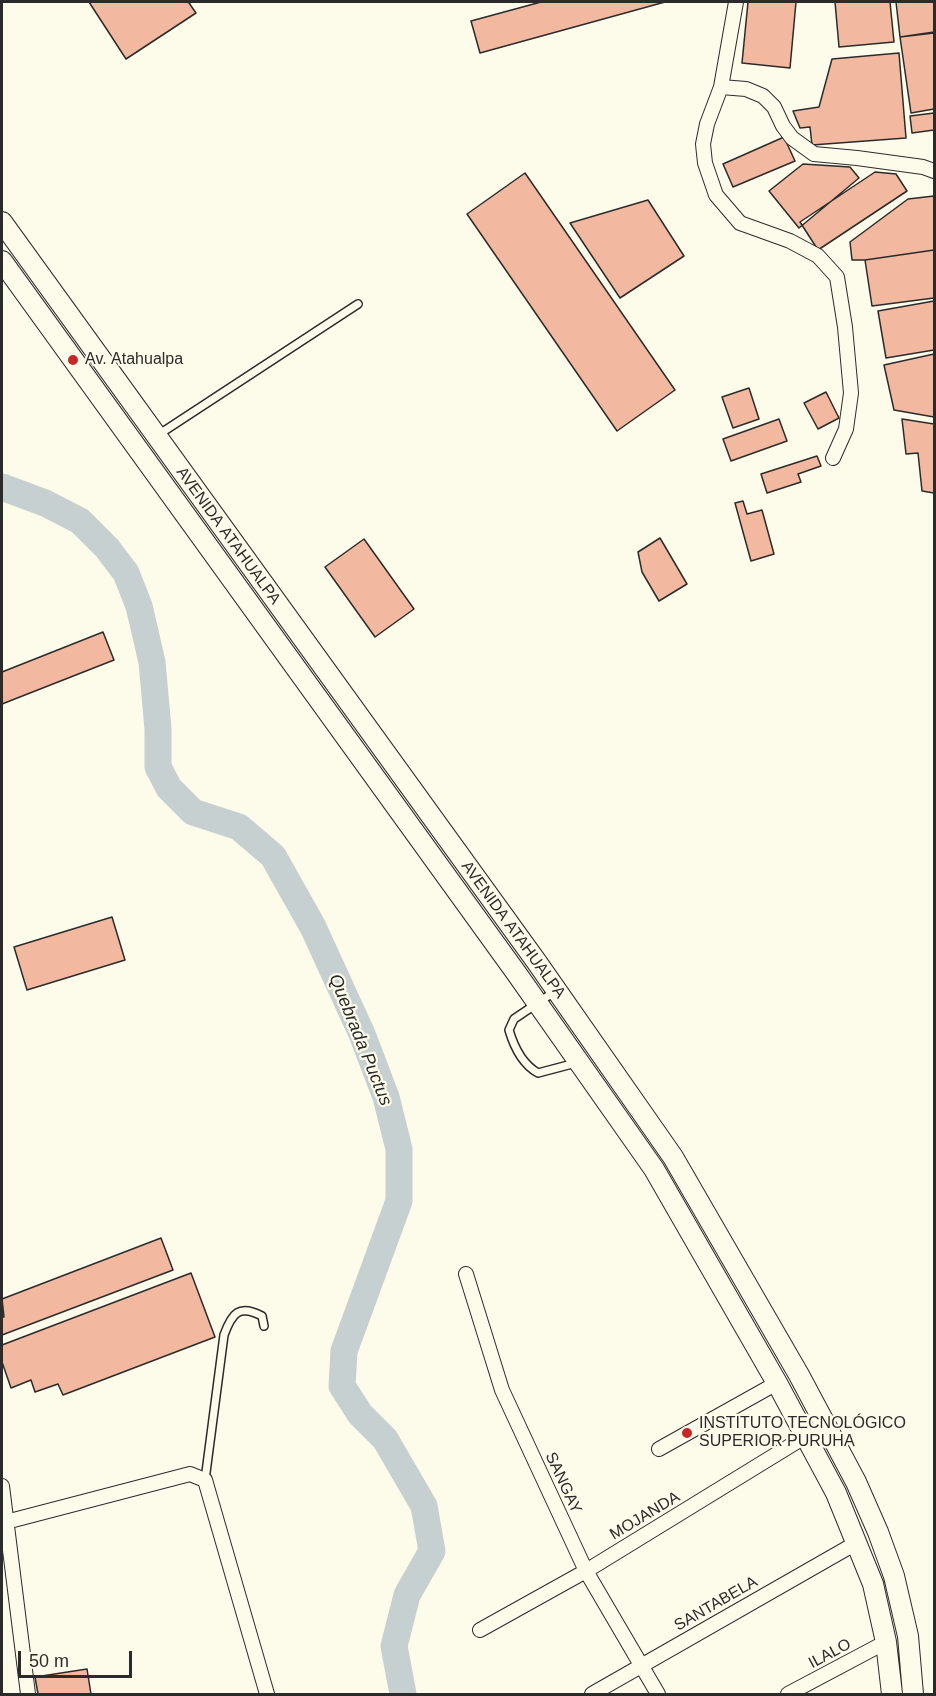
<!DOCTYPE html>
<meta charset="utf-8">
<style>
body{margin:0}
#map{position:relative;width:936px;height:1696px;overflow:hidden;background:#fdfbea;font-family:Arial,sans-serif}
canvas{display:block}
.frame{position:absolute;inset:0;border:3px solid #2b2b2b;pointer-events:none}
.scale{position:absolute;left:18px;top:1651px;width:114px;height:27px;box-sizing:border-box;border:3px solid #2b2b2b;border-top:0;padding-left:8px;font-size:18px;line-height:21px;white-space:nowrap;color:#2b2b2b;-webkit-text-stroke:4px #fdfbea;paint-order:stroke}
</style>
<div id="map">
<canvas width="936" height="1696"></canvas>
<div class="frame"></div>
<div class="scale">50 m</div>
</div>
<script>
const g = document.querySelector('canvas').getContext('2d');
g.lineJoin = 'round';
function stroke(path, color, width, dash) {
  g.strokeStyle = color;
  g.lineWidth = width;
  g.lineCap = dash ? 'butt' : 'round';
  g.setLineDash(dash || []);
  g.stroke(path);
}
function fillPath(path, color) {
  g.fillStyle = color;
  g.fill(path, 'evenodd');
}
function label(font, color, halo, rows, align = 'center') {
  g.font = font + ' Arial,sans-serif';
  g.lineWidth = 4.5;
  g.setLineDash([]);
  g.textBaseline = 'middle';
  g.strokeStyle = halo;
  g.fillStyle = color;
  for (const [text, x, y, turn = 0] of rows) {
    g.save();
    g.translate(x, y);
    g.rotate((+turn || 0) * Math.PI / 180);
    g.textAlign = isNaN(turn) ? turn : align;
    if (halo) g.strokeText(text, 0, 0);
    g.fillText(text, 0, 0);
    g.restore();
  }
}
stroke(new Path2D(`
 M2,487L45,503L80,521L107,548L126,573L139,606L152,662L158,729V767L169,788L193,812L239,827L273,856L313,927L362,1034L386,1097L399,1149V1201L344,1351L342,1386L360,1414L385,1439L424,1506L432,1551L407,1595L394,1646L403,1694`), '#c7d0d0', 27);
const building = new Path2D(`
 M89,2H192L189,3L196,13L126,59Z
 M541,2H665L480,53L471,21Z
 M748,2H796L790,68L742,63Z
 M835,2H890L894,42L839,47Z
 M896,2H934V33L900,37Z
 M934,32V109L911,113L900,37Z
 M899,53L906,138L812,145L810,127L800,128L793,111L819,107L832,59Z
 M934,113V130L912,133L910,116Z
 M784,137L795,161L733,187L723,164Z
 M803,164L850,167L859,178L799,228L769,191Z
 M875,172L896,174L907,191L818,250L800,222Z
 M525,173L675,390L617,431L467,214Z
 M934,196V250L865,260H852L850,242L908,199Z
 M648,200L684,256L620,298L570,223Z
 M934,250V298L872,306L865,260Z
 M934,301V350L886,358L878,311Z
 M934,354V417L894,410L884,365Z
 M749,388L759,419L733,428L722,397Z
 M826,392L839,418L818,429L804,403Z
 M779,419L787,441L731,461L723,439Z
 M902,419L934,424V493L922,491L918,453L906,454Z
 M817,456L821,466L798,474L801,482L767,493L761,474Z
 M743,501L747,514L762,510L774,554L751,561L735,503Z
 M660,538L687,584L659,601L642,572L638,552Z
 M364,539L414,609L375,637L325,567Z
 M103,632L114,660L2,704V672Z
 M112,917L125,960L27,990L14,947Z
 M161,1238L173,1270L2,1335V1317H4L2,1299Z
 M191,1273L215,1337L63,1395L58,1384L35,1392L31,1380L11,1388L2,1362V1345Z
 M87,1669L91,1694H38L35,1677Z`);
fillPath(building, '#f2b8a0');
stroke(building, '#2b2b2b', 1.5);
const lane = new Path2D(`
 M158,435L358,304
 M554,992L514,1019L509,1030C514,1047 522,1064 538,1073L576,1063
 M205,1480L224,1335C232,1313 239,1304 262,1316L264,1326`);
const street = new Path2D(`
 M736,2L721,87L707,124L703,144L705,163L716,195L740,223L790,241L818,256L837,277L845,327L851,393L846,429L833,458
 M721,87L746,89L763,96L774,107L783,126L792,138L814,154L857,158L923,167L934,171
 M466,1274L502,1390L586,1571L658,1694
 M659,1449L777,1383
 M2,1486L28,1694
 M2,1523L190,1474L205,1480L267,1694
 M480,1630L586,1571L824,1425
 M592,1694L858,1542
 M788,1694L886,1642`);
const secondary = new Path2D(`
 M2,222L536,961L673,1157L799,1375L856,1482L878,1532L894,1576L908,1636L913,1694
 M2,261L517,974L654,1169L777,1383L836,1493L873,1584L886,1642L892,1694`);
stroke(lane, '#2b2b2b', 10);
stroke(street, '#2b2b2b', 16);
stroke(secondary, '#2b2b2b', 22);
stroke(lane, '#fdfbea', 7);
stroke(street, '#fdfbea', 14);
stroke(secondary, '#fdfbea', 20);
for (const [x, y, r, color] of [
 [73,360,6,"#c62828"],
 [687,1433,6,"#c62828"]
]) {
  const dot = new Path2D();
  dot.arc(x, y, r, 0, 2 * Math.PI);
  g.fillStyle = color;
  g.fill(dot);
  stroke(dot, '#fdfbea', 2);
}
label('16px', '#2b2b2b', '#fdfbea', [
 ["Av. Atahualpa",85,360],
 ["INSTITUTO TECNOLÓGICO",699,1424],
 ["SUPERIOR PURUHA",699,1442]
], 'left');
label('16px', '#2b2b2b', '#fdfbea', [
 ["AVENIDA ATAHUALPA",228,536,54],
 ["AVENIDA ATAHUALPA",513,930,54],
 ["SANGAY",563,1483,65],
 ["MOJANDA",645,1516,-31],
 ["SANTABELA",716,1604,-30],
 ["ILALO",830,1654,-28]
]);
label('italic 18px', '#2b2b2b', '#fdfbea', [
 ["Quebrada Puctus",360,1040,68]
]);
</script>
